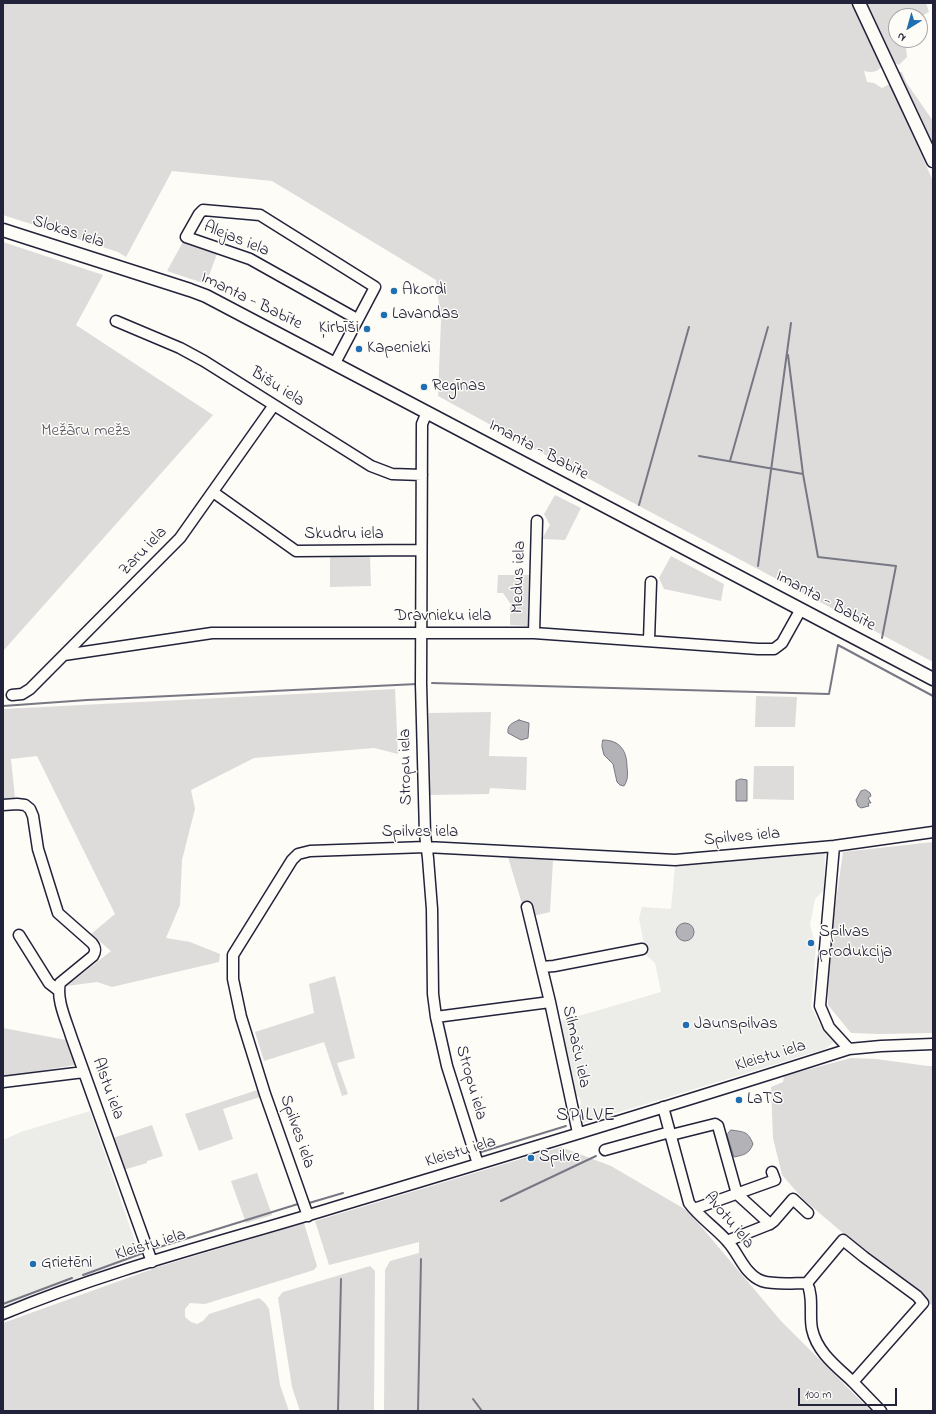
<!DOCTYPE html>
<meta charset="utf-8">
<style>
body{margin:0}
#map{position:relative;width:936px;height:1414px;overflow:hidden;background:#fdfcf7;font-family:"Indie Flower",sans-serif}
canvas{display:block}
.frame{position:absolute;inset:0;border:4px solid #22223b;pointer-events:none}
.north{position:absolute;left:888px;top:8px;width:40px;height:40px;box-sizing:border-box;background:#fdfcf7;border:1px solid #a5a5ac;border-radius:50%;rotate:217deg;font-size:11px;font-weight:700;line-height:16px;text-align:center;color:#22223b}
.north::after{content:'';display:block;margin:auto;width:14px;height:18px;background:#1f6fb2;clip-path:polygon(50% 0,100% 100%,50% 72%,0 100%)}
.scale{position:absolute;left:798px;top:1388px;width:99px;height:18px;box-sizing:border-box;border:2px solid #22223b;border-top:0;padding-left:5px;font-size:12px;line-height:14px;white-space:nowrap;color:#22223b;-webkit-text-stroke:3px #fdfcf7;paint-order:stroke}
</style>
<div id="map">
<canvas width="936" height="1414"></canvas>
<div class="frame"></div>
<div class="north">N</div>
<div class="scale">100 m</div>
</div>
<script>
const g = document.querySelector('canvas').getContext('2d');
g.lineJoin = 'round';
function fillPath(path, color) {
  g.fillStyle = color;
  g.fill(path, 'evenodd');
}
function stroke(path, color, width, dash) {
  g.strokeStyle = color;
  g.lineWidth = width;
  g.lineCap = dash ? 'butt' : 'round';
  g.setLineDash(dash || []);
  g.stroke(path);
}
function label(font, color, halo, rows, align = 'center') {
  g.font = font + ' "Indie Flower",sans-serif';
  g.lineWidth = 3;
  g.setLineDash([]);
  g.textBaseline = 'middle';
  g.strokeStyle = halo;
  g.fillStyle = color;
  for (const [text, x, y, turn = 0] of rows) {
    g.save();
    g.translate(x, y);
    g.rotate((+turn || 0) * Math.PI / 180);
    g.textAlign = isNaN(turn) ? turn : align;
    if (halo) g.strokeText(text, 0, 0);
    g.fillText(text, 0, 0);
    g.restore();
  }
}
fillPath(new Path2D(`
 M825,853L824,890L815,899L810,925L816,947L811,1007L819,1023L830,1036L834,1042L825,1049L584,1123L578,1117L577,1110L581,1104L580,1098L574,1094L558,1022L661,992L655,963L646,955L639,918L642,907L671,909L675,866Z
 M90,1111L140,1256L3,1307V1140L21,1132Z`), '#ecece9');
fillPath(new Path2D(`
 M3,3H855L883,64C879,72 873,73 864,71L867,82L874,83L882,88L890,84L933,181V662L624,498L438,396L441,320L436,280L272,181L172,171L126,257L118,252L3,215Z
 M864,3H926L929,12L920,17V16H896V40H905L907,57L899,65L891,61Z
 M899,72H902L906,82L933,121V149L897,74Z
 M184,240L218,251L206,284L167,271Z
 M3,242L103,275L76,325L213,415L3,651Z
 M555,495L581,508L565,540L542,539L550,525L544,514Z
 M671,556L724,584L721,601L664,589L659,578Z
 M330,557H370L371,586L330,587Z
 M498,575H529L528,626L510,625V603L503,593H497Z
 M395,689L398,754L374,748L254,758L191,790L195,809L182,860L180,905L166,938L190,942L220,954L219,962L112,987L97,982L67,986L111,951L91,934L115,914L37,756L11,759L15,798L3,800V709Z
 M756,696L797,697L795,727H755Z
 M491,712L489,756L527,757L526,790L490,788L489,794L428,795L429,713Z
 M754,766H794V800L753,799Z
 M933,842V1033L879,1034L851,1033L828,1005L829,950L843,852Z
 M508,857L553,860L550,912L533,916L530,903L522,904Z
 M335,976L355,1058L337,1063L348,1094L342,1096L324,1042L264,1061L255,1032L314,1013L309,984Z
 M3,1028L66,1040L75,1065L3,1077Z
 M851,1058L876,1059L928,1066H933V1306L896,1278L804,1200L782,1175L773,1138L771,1087L783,1082L784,1076Z
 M257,1090L260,1097L223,1109L233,1139L199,1151L185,1114Z
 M152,1125L163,1156L147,1161V1163L123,1170L113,1138Z
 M561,1147L611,1166L688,1211L781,1321L871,1411H384L385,1270L390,1261L419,1253V1242L329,1265L315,1221Z
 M257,1173L272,1215L246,1223L231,1181Z
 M304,1223L317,1266L314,1270L205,1304L190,1303L185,1309V1317L191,1322L197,1324L203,1321L209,1314L259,1298L265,1303L269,1309L280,1385L289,1411H3V1323L158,1267Z
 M370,1266L375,1271L374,1411H300L292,1387L278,1298L283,1292Z`), '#dddcdb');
const water = new Path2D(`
 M519,720L529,723L528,738L521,740L508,733C507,725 512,723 519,720Z
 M603,740C620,740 627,751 627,767C628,774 628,780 624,786L620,785L617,782L613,764L604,755L602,747Z
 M741,779L747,780V801H736V781Z
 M866,790L870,793L871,796L868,798L871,803H868L869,806L861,808L858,806L856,800L861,791Z
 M676 932a9 9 0 1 1 18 0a9 9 0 1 1-18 0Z
 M731,1130C744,1132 748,1131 753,1144C749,1154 744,1155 734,1157L727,1135Z`);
fillPath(water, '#b2b2b7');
stroke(water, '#787885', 1);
stroke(new Path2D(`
 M788,355L803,474L818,557L896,566L882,638
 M699,456L803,474
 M730,461L768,327
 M639,505L689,327
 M758,566L791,323
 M432,683L829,694L838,645L933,696
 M3,706L87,700L417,684
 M478,1153L566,1126
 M501,1201L596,1156
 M309,1203L343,1193
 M153,1249L298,1204
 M83,1275L143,1253
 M3,1304L72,1278
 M473,1399L482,1411
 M338,1411L341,1279
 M418,1411L421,1259`), '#787885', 2);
const minor = new Path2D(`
 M116,321L180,348L204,361L371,466L392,474L422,475
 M335,363L375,287L260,215L203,210L199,214L186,237L250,259L357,319
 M427,412L422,424L421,684L425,834L428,858L432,909L433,994L436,1017L447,1066L478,1164
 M213,492L296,551L421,550
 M534,633L537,521
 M649,640L651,582
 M64,655L212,633H534L758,649H774L782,643L801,609
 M12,695L22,694L30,689L180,538L274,405
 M3,805L17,804L25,805L30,809L33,816L38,849L58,913L92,943C96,948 96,951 93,956L60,983C56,999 66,1020 71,1036L152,1262
 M834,846L820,1006L829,1027L849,1049
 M527,907L550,1002L578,1133
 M19,935L49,983L58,990
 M542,967L554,966L642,949
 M436,1017L550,1002
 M3,1082L84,1072
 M663,1107L689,1203C700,1218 716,1228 728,1242C739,1254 745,1275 762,1281C774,1285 794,1283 807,1283L843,1240L864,1257L917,1296L923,1303L853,1382C836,1366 817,1352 812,1329C809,1314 814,1297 807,1283
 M671,1135L715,1124L718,1126L737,1194L770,1224L774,1221L793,1199L808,1213
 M605,1150L670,1132
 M694,1209L775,1180L772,1172
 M308,1216L265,1094L241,1017L233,979V955L292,860L298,854L310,851L426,847L675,860L834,846L933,832
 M727,1241L770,1224
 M3,1314C113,1268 229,1240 342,1205C512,1154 681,1103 849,1049L881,1046L933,1044
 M853,1382L881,1411`);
const major = new Path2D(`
 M859,3L933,161
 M3,230L190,290L206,296L933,679`);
stroke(minor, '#22223b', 13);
stroke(major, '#22223b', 15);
stroke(minor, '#fdfcf7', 10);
stroke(major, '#fdfcf7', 12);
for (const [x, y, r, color] of [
 [394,291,4,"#1f6fb2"],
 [384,315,4,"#1f6fb2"],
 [367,329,4,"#1f6fb2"],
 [359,349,4,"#1f6fb2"],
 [424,387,4,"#1f6fb2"],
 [811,943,4,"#1f6fb2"],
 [686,1025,4,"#1f6fb2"],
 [739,1100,4,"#1f6fb2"],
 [531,1158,4,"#1f6fb2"],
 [33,1264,4,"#1f6fb2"]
]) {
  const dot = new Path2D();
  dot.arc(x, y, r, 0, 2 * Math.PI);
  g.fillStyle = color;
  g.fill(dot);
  stroke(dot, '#fdfcf7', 1.5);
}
label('17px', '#22223b', '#fdfcf7', [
 ["Slokas iela",68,233,18],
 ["Alejas iela",236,240,22],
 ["Imanta - Babīte",251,302,26],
 ["Bišu iela",277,388,32],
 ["Imanta - Babīte",538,451,28],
 ["Skudru iela",344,535],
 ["Zaru iela",144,552,-46],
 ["Medus iela",520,577,-88],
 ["Imanta - Babīte",825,602,28],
 ["Dravnieku iela",443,617],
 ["Stropu iela",407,767,-91],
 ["Spilves iela",420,833],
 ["Spilves iela",742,838,-5],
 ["Silmaču iela",575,1047,78],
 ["Kleistu iela",771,1057,-17],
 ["Stropu iela",470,1083,74],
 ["Alstu iela",107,1089,70],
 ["Spilves iela",296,1132,71],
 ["Kleistu iela",461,1153,-17],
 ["Avotu iela",728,1221,50],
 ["Kleistu iela",151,1246,-17]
]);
label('17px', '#22223b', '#fdfcf7', [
 ["Akordi",402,291],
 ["Lavandas",392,315],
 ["Ķirbīši",359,329,"right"],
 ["Kapenieki",367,349],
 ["Regīnas",432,387],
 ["Spilvas",819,933],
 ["produkcija",819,953],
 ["Jaunspilvas",694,1025],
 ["LaTS",747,1100],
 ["Spilve",539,1158],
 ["Grietēni",41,1264]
], 'left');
label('17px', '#5a5a6b', '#fdfcf7', [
 ["Mežāru mežs",86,432]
]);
g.letterSpacing = '1px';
label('19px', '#22223b', '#fdfcf7', [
 ["SPILVE",586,1117]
]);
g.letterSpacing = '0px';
</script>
